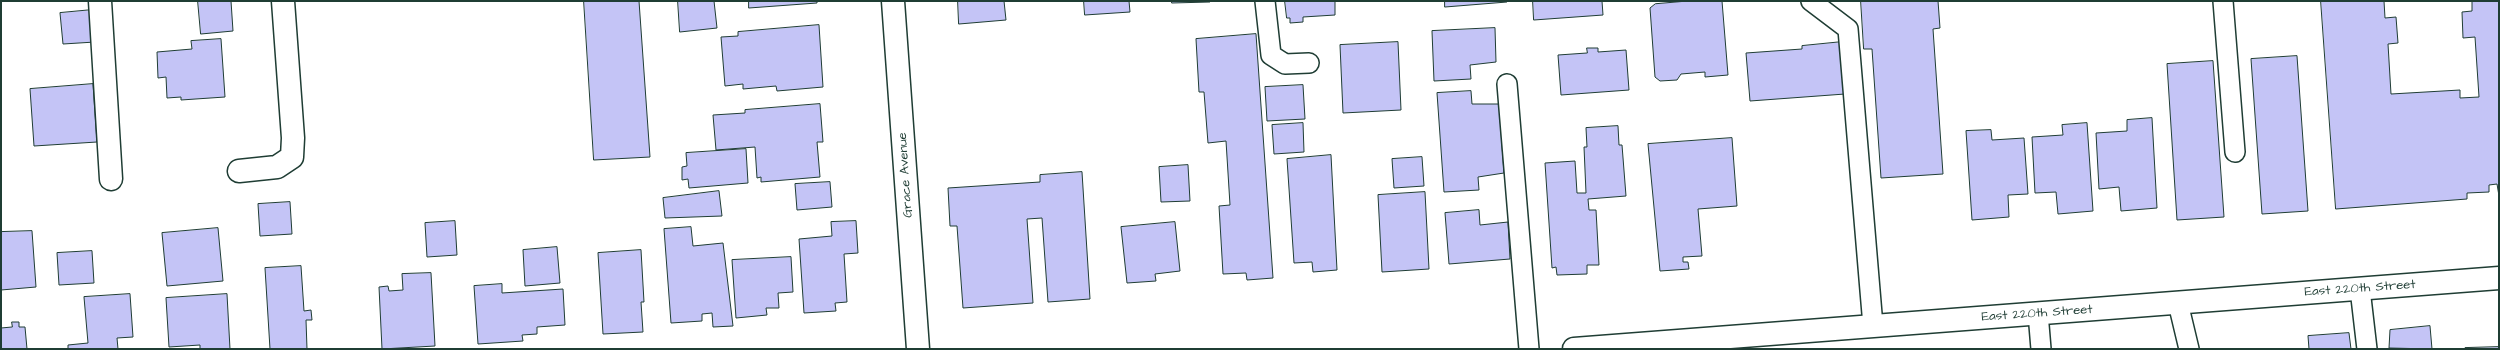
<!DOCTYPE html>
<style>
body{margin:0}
#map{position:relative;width:2500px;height:350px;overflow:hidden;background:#fff;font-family:"Architects Daughter",sans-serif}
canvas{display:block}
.frame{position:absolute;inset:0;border:2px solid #1f3d34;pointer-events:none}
</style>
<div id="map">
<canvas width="2500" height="350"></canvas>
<div class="frame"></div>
</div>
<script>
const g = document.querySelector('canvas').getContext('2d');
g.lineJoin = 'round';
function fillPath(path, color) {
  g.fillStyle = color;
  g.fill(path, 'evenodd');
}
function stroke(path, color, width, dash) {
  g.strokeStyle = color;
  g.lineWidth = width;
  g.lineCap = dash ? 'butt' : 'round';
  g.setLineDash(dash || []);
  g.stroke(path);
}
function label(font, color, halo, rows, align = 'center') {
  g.font = font + ' "Architects Daughter",sans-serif';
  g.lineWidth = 3.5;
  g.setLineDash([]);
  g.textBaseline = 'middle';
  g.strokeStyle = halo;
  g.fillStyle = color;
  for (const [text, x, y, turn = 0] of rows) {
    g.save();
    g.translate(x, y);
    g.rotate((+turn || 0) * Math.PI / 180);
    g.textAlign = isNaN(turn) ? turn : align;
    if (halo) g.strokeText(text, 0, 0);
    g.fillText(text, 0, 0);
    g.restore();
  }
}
const building = new Path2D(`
 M198,1H231L233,31L201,34Z
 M584,1H639L650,157L594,160Z
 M678,1H714L717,28L680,32Z
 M749,1H817V3L749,8Z
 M958,1H1004L1006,20L959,24Z
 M1084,1H1129L1130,12L1085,15Z
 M1172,1H1210V2L1172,3Z
 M1285,1H1335V15L1303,17V22L1290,23V18H1287Z
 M1445,1H1507V2L1445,7Z
 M1533,1H1602L1603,15L1534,20Z
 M1688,1H1722L1728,75L1705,77V72L1681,74L1677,80L1660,81L1655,77L1650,8L1655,4Z
 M1861,1H1938L1940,28L1933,29L1943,174L1881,178L1872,49H1864Z
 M2321,1H2384L2385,18L2396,17L2398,43L2388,44L2391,94L2460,90V98L2479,97L2475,37L2463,38L2462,12L2472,11V1H2499V196L2497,184L2489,185V192L2467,193V199L2336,209Z
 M92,10L95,42L63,44L60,13Z
 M819,25L823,87L777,91L776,86L743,89V84L725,86L721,37L738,36V32Z
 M1495,28L1496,62L1470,65L1471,79L1434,81L1432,31Z
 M1256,34L1273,278L1247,280L1246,273L1223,274L1219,206L1230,205L1226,141L1208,143L1204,92H1199L1196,39Z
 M221,39L225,97L181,100V97L167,98L166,77L158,78L157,52L192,49L191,41Z
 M1398,42L1401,110L1343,113L1340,45Z
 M1842,42L1845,94L1750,101L1746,53L1802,49V46Z
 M1587,48H1598V52L1626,50L1629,90L1561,95L1558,55L1587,53Z
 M2297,56L2308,211L2262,214L2251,59Z
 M2213,61L2224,217L2177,220L2167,64Z
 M93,84L97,142L34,146L30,89Z
 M1303,85L1305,119L1267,121L1265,87Z
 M1471,91L1472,104H1499L1504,173L1478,177L1479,190L1444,192L1437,93Z
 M820,104L823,142H817L820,177L761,182V177L757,178L755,147L716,150L713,115L745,113V110Z
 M2152,118L2157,208L2121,211L2119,187L2099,189L2096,133L2127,131V120Z
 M1303,123L1304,152L1274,154L1272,125Z
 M2087,123L2093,211L2058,214L2056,192L2035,193L2032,137L2063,135L2062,125Z
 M1618,126L1619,145H1622L1626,196L1588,199L1589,210H1596L1599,265H1587V274L1557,275L1556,267L1552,268L1545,163L1575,161L1577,193H1586L1584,147H1587L1586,128Z
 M1991,130L1992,140L2024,138L2028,194L2008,195L2009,217L1972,220L1966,131Z
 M1732,138L1737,206L1698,209L1702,256L1683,257V262H1688L1689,269L1660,271L1648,144Z
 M746,149L748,183L689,188L688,179L682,180V167L687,166L686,153Z
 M1331,155L1337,270L1313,272L1312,262L1294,263L1287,159Z
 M1422,157L1424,186L1394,188L1392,159Z
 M1188,165L1190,201L1161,202L1159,167Z
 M1082,172L1090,299L1048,302L1042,218L1027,219L1033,303L963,308L957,226H950L948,188L1040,182V175Z
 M830,182L832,207L797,210L795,184Z
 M719,191L722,216L665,218L663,198Z
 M1425,192L1429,269L1382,272L1378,195Z
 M290,202L292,234L260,236L258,204Z
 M1479,210L1480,225L1508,222L1510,259L1449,264L1445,213Z
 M455,221L457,255L427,257L425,223Z
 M856,221L858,253L844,254L847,302L835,303L836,311L804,313L799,239L832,236L831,222Z
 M1175,222L1180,271L1155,274L1156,281L1127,283L1121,227Z
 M691,227L693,246L723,243L733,326L713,327L712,313L702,314V321L671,323L664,229Z
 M218,228L223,281L167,286L162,233Z
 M32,231L36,287L1,290V232Z
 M557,247L560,283L525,286L523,250Z
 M641,250L644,302H641L643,332L603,334L598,253Z
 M92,251L94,283L59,285L57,253Z
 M791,257L793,292L778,293L779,308H766L767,315L736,318L732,260Z
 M301,266L304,311L311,310L312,320H306L307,349H270L265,268Z
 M431,273L435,346L382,349L379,287L388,286L389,291L403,290L402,274Z
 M502,284V293L563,289L565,325L537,327V334L522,335L523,341L478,344L474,286Z
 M130,294L133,337L117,338L118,349H68V345L88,343L84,297Z
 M227,294L230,349H200V345L169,347L166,298Z
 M12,322H19V327H25L27,349H1V328L12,327Z
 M2430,326L2432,349L2389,348L2390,330Z
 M2349,333L2351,349H2309L2308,336Z
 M2499,347V349H2465V348Z`);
fillPath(building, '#c4c4f6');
stroke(building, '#1f3d34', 1);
const lane = new Path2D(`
 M1265,1L1271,55L1285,64L1309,63
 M1811,1L1848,29L1873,326
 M2223,1L2235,152
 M1507,84L1529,349
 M2360,289L2367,349
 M2178,303L2189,349
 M2038,313L2041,349`);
const street = new Path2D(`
 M100,1L111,179
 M893,1L918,349
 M239,171L277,167L292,157L293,138L283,1`);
const secondary = new Path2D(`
 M1574,349L2499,278`);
stroke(lane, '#1f3d34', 22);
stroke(street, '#1f3d34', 25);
stroke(secondary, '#1f3d34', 25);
stroke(lane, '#fff', 19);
stroke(street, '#fff', 22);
stroke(secondary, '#fff', 22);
label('13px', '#1f3d34', '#fff', [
 ["Grace Avenue",906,175,-94],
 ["East 220th Street",2360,289,-4],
 ["East 220th Street",2037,314,-4]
]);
</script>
